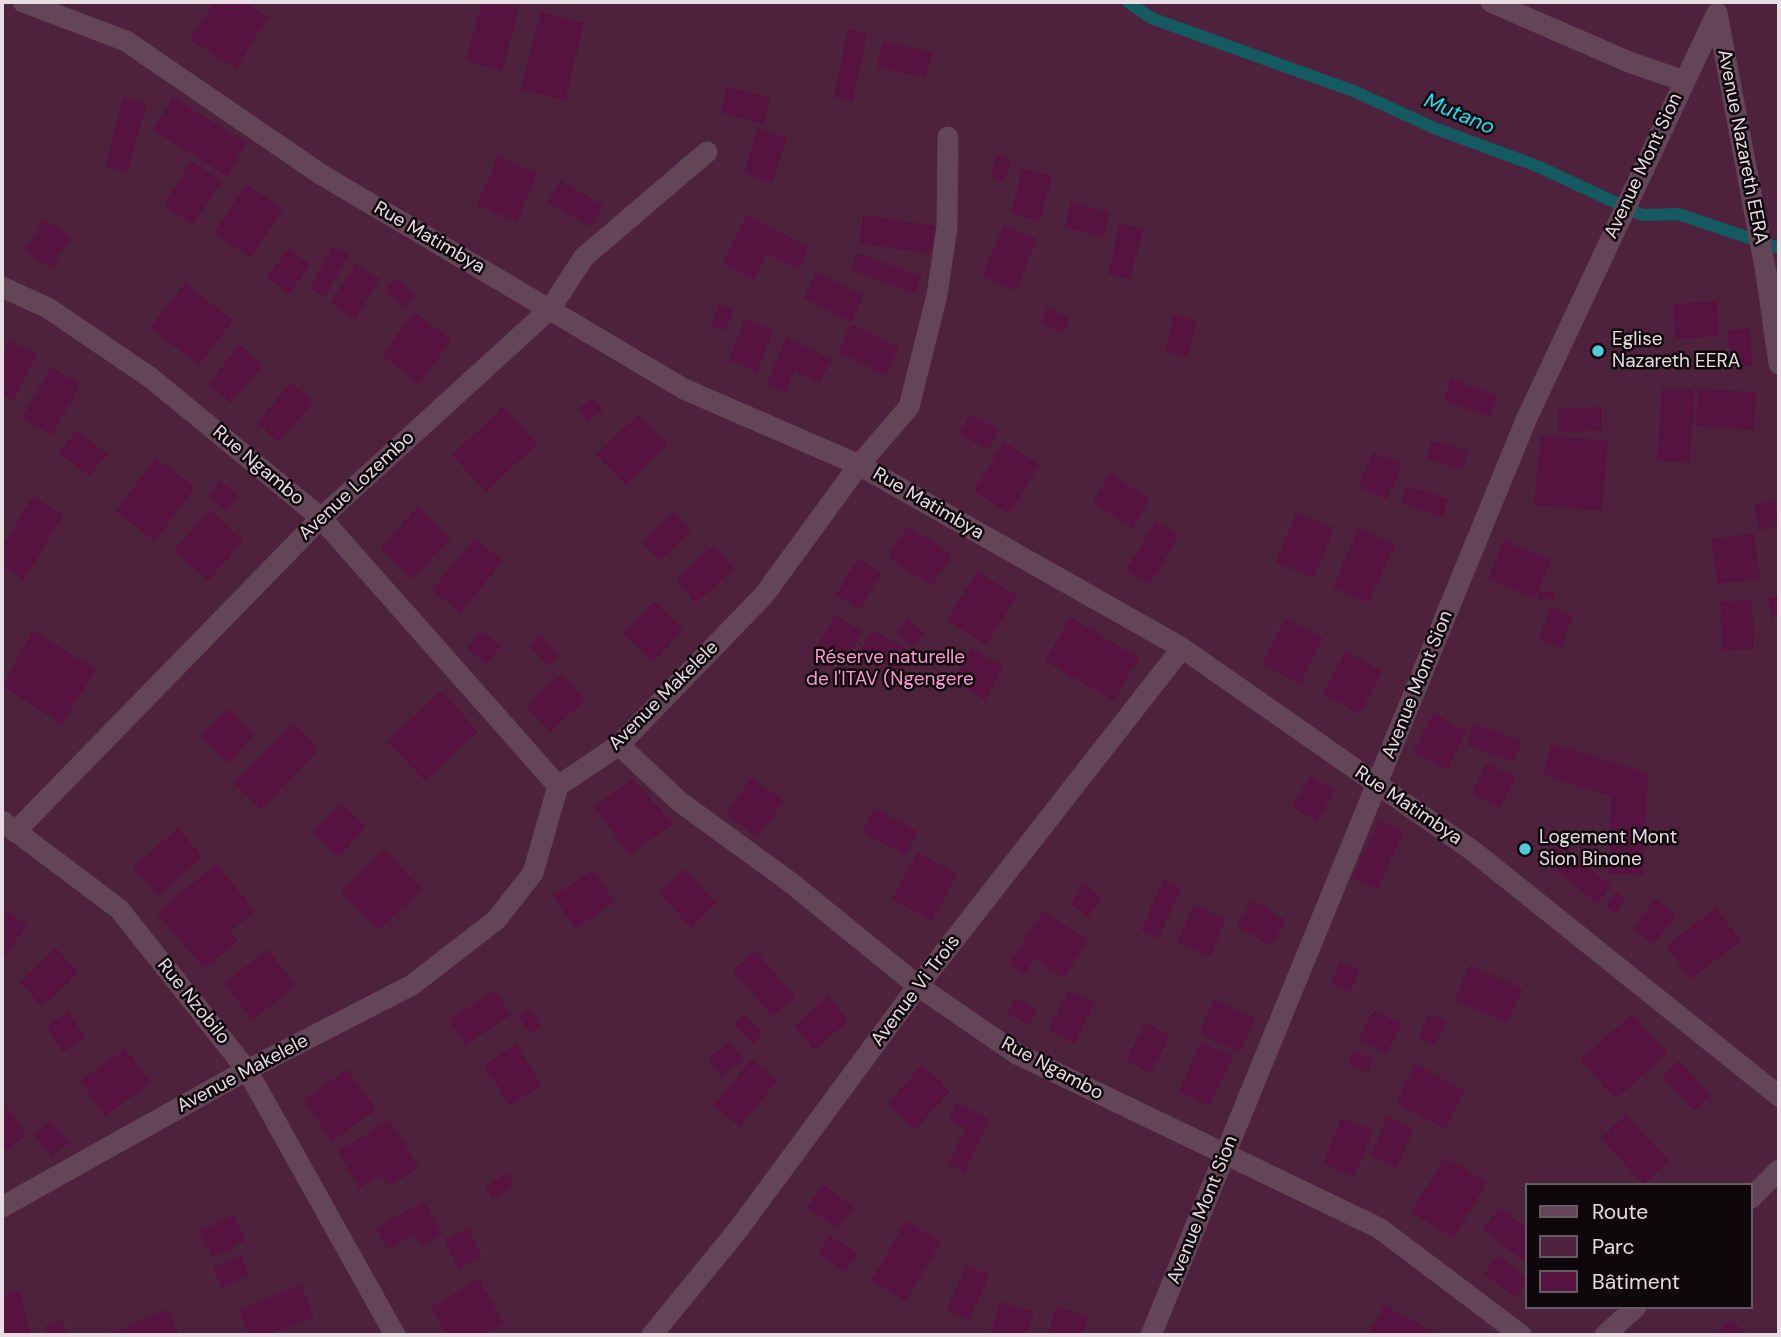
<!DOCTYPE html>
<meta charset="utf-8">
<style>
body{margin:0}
#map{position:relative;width:1781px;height:1337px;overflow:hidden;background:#2a1a24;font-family:"DM Sans",sans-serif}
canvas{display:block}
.frame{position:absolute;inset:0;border:4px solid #e8dce3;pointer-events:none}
.legend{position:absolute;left:1525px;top:1183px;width:228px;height:126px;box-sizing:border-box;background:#0e070b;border:2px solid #655c61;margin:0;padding:9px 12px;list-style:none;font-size:21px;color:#e8dce3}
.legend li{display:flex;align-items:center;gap:14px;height:35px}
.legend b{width:35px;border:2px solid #655c61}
</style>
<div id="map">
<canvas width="1781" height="1337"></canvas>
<div class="frame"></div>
<ul class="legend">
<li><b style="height:9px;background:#644557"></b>Route</li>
<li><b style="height:19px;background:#4e213d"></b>Parc</li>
<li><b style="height:19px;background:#561340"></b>Bâtiment</li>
</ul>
</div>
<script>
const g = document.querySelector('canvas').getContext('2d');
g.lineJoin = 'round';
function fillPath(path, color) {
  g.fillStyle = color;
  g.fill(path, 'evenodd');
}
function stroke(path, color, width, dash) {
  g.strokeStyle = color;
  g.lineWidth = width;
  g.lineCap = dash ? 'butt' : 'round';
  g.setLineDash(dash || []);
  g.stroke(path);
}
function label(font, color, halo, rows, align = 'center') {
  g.font = font + ' "DM Sans",sans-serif';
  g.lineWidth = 5;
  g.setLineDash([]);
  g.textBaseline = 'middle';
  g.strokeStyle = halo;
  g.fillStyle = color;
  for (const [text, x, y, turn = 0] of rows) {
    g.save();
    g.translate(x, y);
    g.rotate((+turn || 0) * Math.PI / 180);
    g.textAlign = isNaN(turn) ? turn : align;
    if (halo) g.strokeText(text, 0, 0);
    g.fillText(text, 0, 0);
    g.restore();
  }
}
fillPath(new Path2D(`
 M2,2H1779V1335H2ZM1527,1185H1751V1307H1527Z`), '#4e213d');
stroke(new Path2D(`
 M1128,2L1151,18L1356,92L1434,128L1537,166L1642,215L1678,214L1779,248`), '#135a61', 12);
fillPath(new Path2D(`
 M214,2H244L268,17L236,68L190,40Z
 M482,2H498L519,8L502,71L466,61Z
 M541,12L584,23L565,100L521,89Z
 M848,29L867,33L853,101L834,97Z
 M883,41L932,53L926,78L877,67Z
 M727,87L770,98L764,124L720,112Z
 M124,97L147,103L127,172L105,166Z
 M173,97L247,143L227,176L153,130Z
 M758,128L787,138L772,183L744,173Z
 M997,155L1011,160L1004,181L990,176Z
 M498,156L537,173L517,222L477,205Z
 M191,161L222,181L193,225L164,205Z
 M1022,169L1052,176L1040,221L1011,213Z
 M560,180L603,205L591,227L547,203Z
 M246,184L283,208L251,258L214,233Z
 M1071,202L1110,212L1103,237L1065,227Z
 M747,215L809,247L798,269L767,254L754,280L722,264Z
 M863,215L935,226L931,254L859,243Z
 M44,220L71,236L52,268L25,252Z
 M1120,223L1143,229L1130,279L1108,274Z
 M1004,225L1037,239L1016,291L982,276Z
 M333,246L349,254L325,297L310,288Z
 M289,248L310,265L289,294L267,277Z
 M857,253L921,276L915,293L851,270Z
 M355,264L380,279L355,319L330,303Z
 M817,272L863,296L850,322L804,298Z
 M396,278L416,296L405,308L385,291Z
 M185,283L233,320L199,365L150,328Z
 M1717,301L1719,336L1675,339L1673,304Z
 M720,303L734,310L724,331L711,325Z
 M1047,308L1070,319L1062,334L1040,322Z
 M414,312L451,340L419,384L382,355Z
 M1174,315L1197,321L1187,357L1165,351Z
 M745,319L774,331L757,372L729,360Z
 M851,324L899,347L886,375L838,352Z
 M1750,328L1753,365L1731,367L1727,330Z
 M787,337L832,360L819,383L795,371L785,392L767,383Z
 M9,341L37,354L13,401L2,395V355Z
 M240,345L263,365L231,403L208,384Z
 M51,367L80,384L52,435L22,418Z
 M1451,379L1498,396L1490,417L1444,400Z
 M291,382L313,402L279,442L257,423Z
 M1662,388L1695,390L1690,463L1657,461Z
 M1698,389L1757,392L1754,430L1696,426Z
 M594,397L603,410L588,421L578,409Z
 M503,407L537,444L486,492L452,455Z
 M1602,407V431L1559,432V408Z
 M639,414L668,445L625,485L596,454Z
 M970,414L999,429L988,450L959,434Z
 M77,430L108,454L89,476L59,453Z
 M1541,435L1608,441L1602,511L1534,505Z
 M1432,441L1468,451L1462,469L1427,459Z
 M1004,442L1040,465L1009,514L974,491Z
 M1374,452L1402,465L1387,499L1358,486Z
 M156,458L195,487L155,541L116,511Z
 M1110,474L1150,499L1133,528L1093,502Z
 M220,481L238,496L226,510L208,496Z
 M1407,486L1448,499L1442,517L1401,503Z
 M33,496L63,515L24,580L2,566V547Z
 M1774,501L1779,526L1759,530L1754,505Z
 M418,507L451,538L412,579L380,548Z
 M210,510L243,541L208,581L174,550Z
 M674,512L691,530L661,561L642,543Z
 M1296,513L1334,528L1314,578L1276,562Z
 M1156,521L1179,535L1150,584L1126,570Z
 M907,526L952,554L933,586L888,558Z
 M1359,528L1395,545L1368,603L1333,587Z
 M1754,533L1760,579L1717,584L1711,539Z
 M475,538L503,561L460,613L432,590Z
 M1504,540L1551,560L1538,592L1554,591L1555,598L1538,600V592L1535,598L1488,579Z
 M714,545L734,569L696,603L676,580Z
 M858,559L882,573L860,610L835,595Z
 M977,571L1017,596L986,645L947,620Z
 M1779,597V615L1771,617L1768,598Z
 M1752,600L1754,649L1722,650L1720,601Z
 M654,601L683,630L653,662L623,633Z
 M1551,607L1573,615L1562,647L1539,639Z
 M835,615L863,632L844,662L817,646Z
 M1070,617L1139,658L1114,701L1045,661Z
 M908,619L924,633L913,647L896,633Z
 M1285,619L1323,638L1300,684L1262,664Z
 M873,630L912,652L900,672L861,650Z
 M33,631L96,669L62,724L2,686Z
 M482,631L501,646L486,664L467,648Z
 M541,635L559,656L548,666L529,645Z
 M971,648L1003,666L985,700L952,682Z
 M1346,651L1383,672L1359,714L1323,693Z
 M561,674L585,700L550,732L526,706Z
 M441,691L478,731L425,781L387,742Z
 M228,709L254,735L228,763L201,737Z
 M1433,713L1466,731L1447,770L1413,752Z
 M293,723L319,749L261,810L234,784Z
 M1474,724L1522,740L1514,762L1467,745Z
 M1552,744L1648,773L1643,875L1609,874L1611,796L1543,775Z
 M1487,763L1516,777L1500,808L1472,794Z
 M1310,776L1335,790L1317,821L1292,807Z
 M751,778L784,801L758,837L726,814Z
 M633,779L673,824L629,855L594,806Z
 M341,803L366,826L339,857L313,833Z
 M874,808L918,832L905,855L862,832Z
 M1380,820L1404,832L1377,889L1352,877Z
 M178,828L202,857L158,896L133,867Z
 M1558,842L1611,886L1597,903L1543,860Z
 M384,849L422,889L378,931L341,891Z
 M918,852L957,874L932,921L892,899Z
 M216,864L255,911L230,932L238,941L204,969L157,913Z
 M684,869L716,903L691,928L659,893Z
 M593,870L615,902L575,929L553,896Z
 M1164,879L1182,888L1158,939L1141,930Z
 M1085,884L1102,898L1088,917L1071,904Z
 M1616,892L1626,899L1617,914L1606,907Z
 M1655,899L1676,915L1654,944L1633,929Z
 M1252,900L1286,920L1271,946L1237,926Z
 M1194,905L1226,919L1210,956L1177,942Z
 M2,908L27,925L2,960Z
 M1716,908L1741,941L1691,979L1666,946Z
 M1043,911L1088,940L1064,978L1034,958L1025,974L1009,964Z
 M56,948L79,972L42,1007L20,982Z
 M267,949L296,985L253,1020L224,984Z
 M756,951L795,997L772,1017L733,970Z
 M1340,962L1359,971L1350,992L1331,984Z
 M1470,965L1523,989L1507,1023L1454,999Z
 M495,990L511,1015L465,1045L449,1020Z
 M1069,990L1095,1003L1074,1044L1048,1030Z
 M828,996L848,1021L815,1050L794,1026Z
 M1015,998L1037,1010L1029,1025L1007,1013Z
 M1214,1000L1255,1019L1240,1052L1199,1033Z
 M530,1009L541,1027L530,1034L519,1017Z
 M1374,1010L1402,1025L1387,1054L1359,1039Z
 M68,1011L85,1037L63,1052L46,1027Z
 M744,1014L763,1033L753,1044L733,1024Z
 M1429,1014L1446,1021L1435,1045L1419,1037Z
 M1632,1014L1667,1053L1616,1099L1580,1060Z
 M1146,1023L1170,1036L1150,1073L1126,1060Z
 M730,1042L743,1060L721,1077L708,1058Z
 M1201,1042L1233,1057L1210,1106L1179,1091Z
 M516,1044L542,1085L509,1106L484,1065Z
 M126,1049L151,1083L105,1116L80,1081Z
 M1353,1052L1373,1059L1368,1073L1348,1065Z
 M752,1059L777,1081L740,1127L714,1105Z
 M1679,1061L1711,1095L1694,1111L1662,1077Z
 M1415,1064L1465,1090L1446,1129L1396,1103Z
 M922,1065L950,1091L915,1130L887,1104Z
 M347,1069L376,1110L332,1141L304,1100Z
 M2,1100L26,1135L2,1153Z
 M956,1103L989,1119L965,1172L948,1164L965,1128L949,1120Z
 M1626,1115L1669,1161L1644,1185L1600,1138Z
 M1388,1116L1414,1129L1396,1168L1370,1156Z
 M1341,1118L1373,1130L1355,1176L1324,1164Z
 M390,1120L419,1168L388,1186L382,1175L359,1188L338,1151Z
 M51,1121L69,1143L52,1157L34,1135Z
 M1445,1157L1487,1182L1454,1238L1411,1212Z
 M507,1173L515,1185L493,1199L485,1187Z
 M823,1185L854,1207L838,1228L807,1207Z
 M424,1201L442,1234L421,1246L415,1234L388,1250L376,1228Z
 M1500,1207L1527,1229V1264L1483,1229Z
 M233,1215L246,1240L213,1258L199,1232Z
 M906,1221L941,1242L906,1301L871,1281Z
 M468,1228L482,1257L459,1268L445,1240Z
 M829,1235L857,1253L846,1272L818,1254Z
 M1498,1255L1527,1278L1516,1298L1484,1274Z
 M241,1256L249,1275L221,1288L213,1268Z
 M967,1265L989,1275L969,1320L947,1309Z
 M479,1279L504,1324L483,1335H447L431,1307Z
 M301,1285L314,1317L269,1335H249L239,1310Z
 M20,1291L31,1335H2V1296Z
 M1000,1302L1034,1312L1027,1335H990Z
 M1385,1305L1439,1335H1368Z
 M1056,1307L1088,1316L1083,1335H1048Z
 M168,1309L179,1335H106Z
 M62,1319L68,1335H48L45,1326Z
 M1731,1319L1747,1335H1715Z`), '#561340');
stroke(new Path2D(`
 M23,2L126,41L322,175L684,389L859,465L1182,648L1473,851L1779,1096
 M1491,2L1629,62L1684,81
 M1717,13L1766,273L1779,364
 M2,287L48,308L151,378L321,518L558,786
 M619,745L680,802L790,882L918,986L1017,1054L1379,1228L1521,1335
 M2,821L119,909L247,1070L395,1335
 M15,832L321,518L550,309L584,257L707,152
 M1751,1198L1779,1170
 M2,1207L247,1070L412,985L496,920L533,873L558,786L619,745L764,595L859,465L909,407L937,295L947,227L948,137
 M652,1335L737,1231L918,986L1182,648
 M1151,1335L1526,420L1717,13
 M1605,1335L1636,1307`), '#644557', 21);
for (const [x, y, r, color] of [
 [1598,351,7,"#52cbd8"],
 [1525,849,7,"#52cbd8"]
]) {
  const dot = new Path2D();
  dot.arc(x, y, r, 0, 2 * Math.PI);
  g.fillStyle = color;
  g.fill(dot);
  stroke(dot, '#0e070b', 2.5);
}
label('19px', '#e8dce3', '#0e070b', [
 ["Avenue Nazareth EERA",1742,147,79],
 ["Avenue Mont Sion",1644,166,-65],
 ["Rue Matimbya",429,238,30],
 ["Rue Ngambo",258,466,40],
 ["Avenue Lozembo",357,486,-43],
 ["Rue Matimbya",928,504,30],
 ["Avenue Mont Sion",1418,685,-68],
 ["Avenue Makelele",664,696,-45],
 ["Rue Matimbya",1408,806,34],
 ["Avenue Vi Trois",916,991,-53],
 ["Rue Nzobilo",193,1002,51],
 ["Rue Ngambo",1052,1069,28],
 ["Avenue Makelele",243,1074,-28],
 ["Avenue Mont Sion",1203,1210,-68]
]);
label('19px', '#e8dce3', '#0e070b', [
 ["Eglise",1612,340],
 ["Nazareth EERA",1612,362],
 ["Logement Mont",1539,838],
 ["Sion Binone",1539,860]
], 'left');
label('19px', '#fe99d6', '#0e070b', [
 ["Réserve naturelle",890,658],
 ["de l'ITAV (Ngengere",890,680]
]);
label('italic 21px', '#1ae4f6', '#0e070b', [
 ["Mutano",1459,115,23]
]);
</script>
